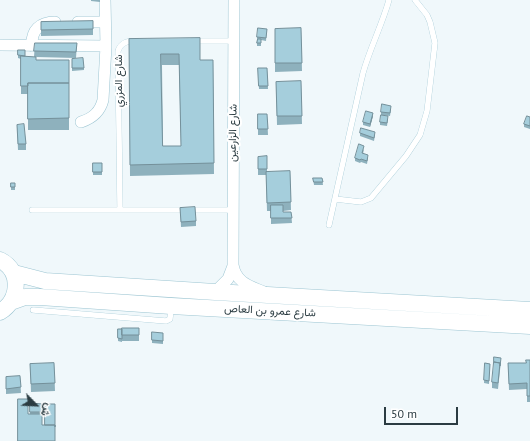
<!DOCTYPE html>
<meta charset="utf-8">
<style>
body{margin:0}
#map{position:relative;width:530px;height:441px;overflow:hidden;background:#f0f8fb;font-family:"PT Sans",Vazirmatn,sans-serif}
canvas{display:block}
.north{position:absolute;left:16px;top:385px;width:40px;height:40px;-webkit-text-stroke:3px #fff;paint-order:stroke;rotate:114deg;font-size:11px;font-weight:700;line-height:16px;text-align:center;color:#2b3c42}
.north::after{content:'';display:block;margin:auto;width:14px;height:18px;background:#2b3c42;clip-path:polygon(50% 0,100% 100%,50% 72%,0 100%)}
.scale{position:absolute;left:384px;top:407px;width:74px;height:18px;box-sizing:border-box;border:2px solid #2b3c42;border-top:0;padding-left:5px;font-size:12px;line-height:14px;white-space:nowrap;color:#2b3c42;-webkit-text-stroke:3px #fff;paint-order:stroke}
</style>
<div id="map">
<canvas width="530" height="441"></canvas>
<div class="north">ش</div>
<div class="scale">50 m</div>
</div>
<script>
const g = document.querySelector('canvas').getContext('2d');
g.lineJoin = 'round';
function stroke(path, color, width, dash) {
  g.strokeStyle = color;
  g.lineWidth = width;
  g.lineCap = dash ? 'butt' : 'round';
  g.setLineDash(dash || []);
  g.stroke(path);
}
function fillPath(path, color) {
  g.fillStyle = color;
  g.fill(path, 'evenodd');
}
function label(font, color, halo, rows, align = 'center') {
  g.font = font + ' "PT Sans",Vazirmatn,sans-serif';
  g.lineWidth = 4;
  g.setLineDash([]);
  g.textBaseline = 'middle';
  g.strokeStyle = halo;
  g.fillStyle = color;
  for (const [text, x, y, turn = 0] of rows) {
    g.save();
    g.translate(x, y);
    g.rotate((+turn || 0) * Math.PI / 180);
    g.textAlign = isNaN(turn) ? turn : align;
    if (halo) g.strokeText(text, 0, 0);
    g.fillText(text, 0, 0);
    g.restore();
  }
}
const lane = new Path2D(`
 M193,41H234
 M335,199L361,202L371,198L406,156L420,135L427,111L435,43L430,22L427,15L415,0
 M120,209L118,51C121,42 128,41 136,41
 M32,210H232
 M329,225L363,73C370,48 382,25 389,0
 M33,310L166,321L170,319L171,308`);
const street = new Path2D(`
 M234,0L233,265C236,283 250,286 264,292
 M78,22H105
 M0,45L106,46
 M32,46C31,30 40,22 55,22
 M81,122C93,118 100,112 103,100L106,46L105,0
 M215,292L228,279L233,266`);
const secondary = new Path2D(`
 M0,260C22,271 20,300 0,312
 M14,273L45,281L215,292L530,310
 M11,302L25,297H40L171,306L530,326`);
stroke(lane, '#9cc5d2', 6);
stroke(street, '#9cc5d2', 12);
stroke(secondary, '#9cc5d2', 17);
stroke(lane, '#fff', 5.5);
stroke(street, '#fff', 11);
stroke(secondary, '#fff', 16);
fillPath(new Path2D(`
 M91,0H100V2L91,1Z
 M93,21V35L41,36V22Z
 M301,28L302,71L275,72V29Z
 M267,29L266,41L261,40V46H257V37Z
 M129,39L200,60H213L214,174L130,176ZM162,65H179L181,146H163Z
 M35,43H77L76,58L36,57V60H69V130H28V94H21V59L18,58V50H25V56L34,57Z
 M72,59L84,68V70L72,71Z
 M258,68H267L268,89H259Z
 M301,81L302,124L277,125L276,82Z
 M391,109L390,116L381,115V112Z
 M258,114H267L268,135H258Z
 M373,116L370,127L363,125V122Z
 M530,117V129L524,127V124Z
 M388,119L387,126L380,125V122Z
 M17,125L26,144V150H18Z
 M360,133L375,135L374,141L360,136Z
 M364,149L363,154L368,158L367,164L361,162L360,163L355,161V158Z
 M267,156V172L290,171L291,210L283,211V212H291L292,223L271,224V211H267L266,175H258V157Z
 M93,163H102V175H93Z
 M313,178H322L323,185H314Z
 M11,183H15V190H11Z
 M180,208L196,221V226L181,227Z
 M139,328V341H122V340V342L118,341V329Z
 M163,333V344L152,343V340Z
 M530,360V402H527V389L509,390L508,363H526Z
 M501,361L498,389L492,388V382Z
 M54,363L55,391L31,392L30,364Z
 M485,363L490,364L489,384L484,383Z
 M20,376L21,393L6,394V377Z
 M30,403L42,404V425H45L55,404V441L28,414H30Z`), '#8eb1bd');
fillPath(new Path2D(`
 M373,113V116L370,127V124Z`), '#74909a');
const building = new Path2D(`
 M93,21V29L41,30V22Z
 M258,28L267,29L266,38L257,37Z
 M301,28L302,63H275V29Z
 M200,38V60H213L214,163L130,165L129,39ZM161,54H179L181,146H163Z
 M258,39H261V43H257Z
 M35,43H77L76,52L34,51Z
 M18,50H25V56L18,55Z
 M21,56L36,57V60H69V83H28V86H21Z
 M83,58L84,68H72V59Z
 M258,68H267L268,86H259Z
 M301,81L302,116H277L276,82Z
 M28,83H69V118L28,119Z
 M382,104L391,106L390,113L381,112Z
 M366,111L373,113L370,124L363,122Z
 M258,114H267L268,129H258Z
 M381,115L388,116L387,123L380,122Z
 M527,116L530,117V126L524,124Z
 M24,124L26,144H18L17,125Z
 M361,128L375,132L374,138L360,133Z
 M359,144L364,146L362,153L368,155L367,161L361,159L360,160L355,158Z
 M267,156V169H258V157Z
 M93,163H102V172H93Z
 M290,171L291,202L267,203L266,172Z
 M313,178H322L323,182H314Z
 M11,183H15V187H11Z
 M271,205H283V212H291L292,218H271Z
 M195,207L196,221L181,222L180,208Z
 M122,328H139V335H122Z
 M118,329H122V339L118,338Z
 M152,332L163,333V341L152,340Z
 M494,357L501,358L500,366V363L494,362Z
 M526,360H530V396H527V383L509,384L508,363H526Z
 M494,362L500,363L498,383L492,382Z
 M54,363L55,383L31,384L30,364Z
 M485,363L490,364L489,381L484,380Z
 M20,376L21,387L6,389V377Z
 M18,399H28V414H42V425H55V441H18Z
 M30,403L42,404V412H30Z
 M45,404H55V427V425H45Z`);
fillPath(building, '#a5cedc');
stroke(building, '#74909a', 1);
label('11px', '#2b3c42', '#fff', [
 ["شارع المزري",119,81,-90],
 ["شارع الزارعين",233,133,-89],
 ["شارع عمرو بن العاص",270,311,3]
]);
</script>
